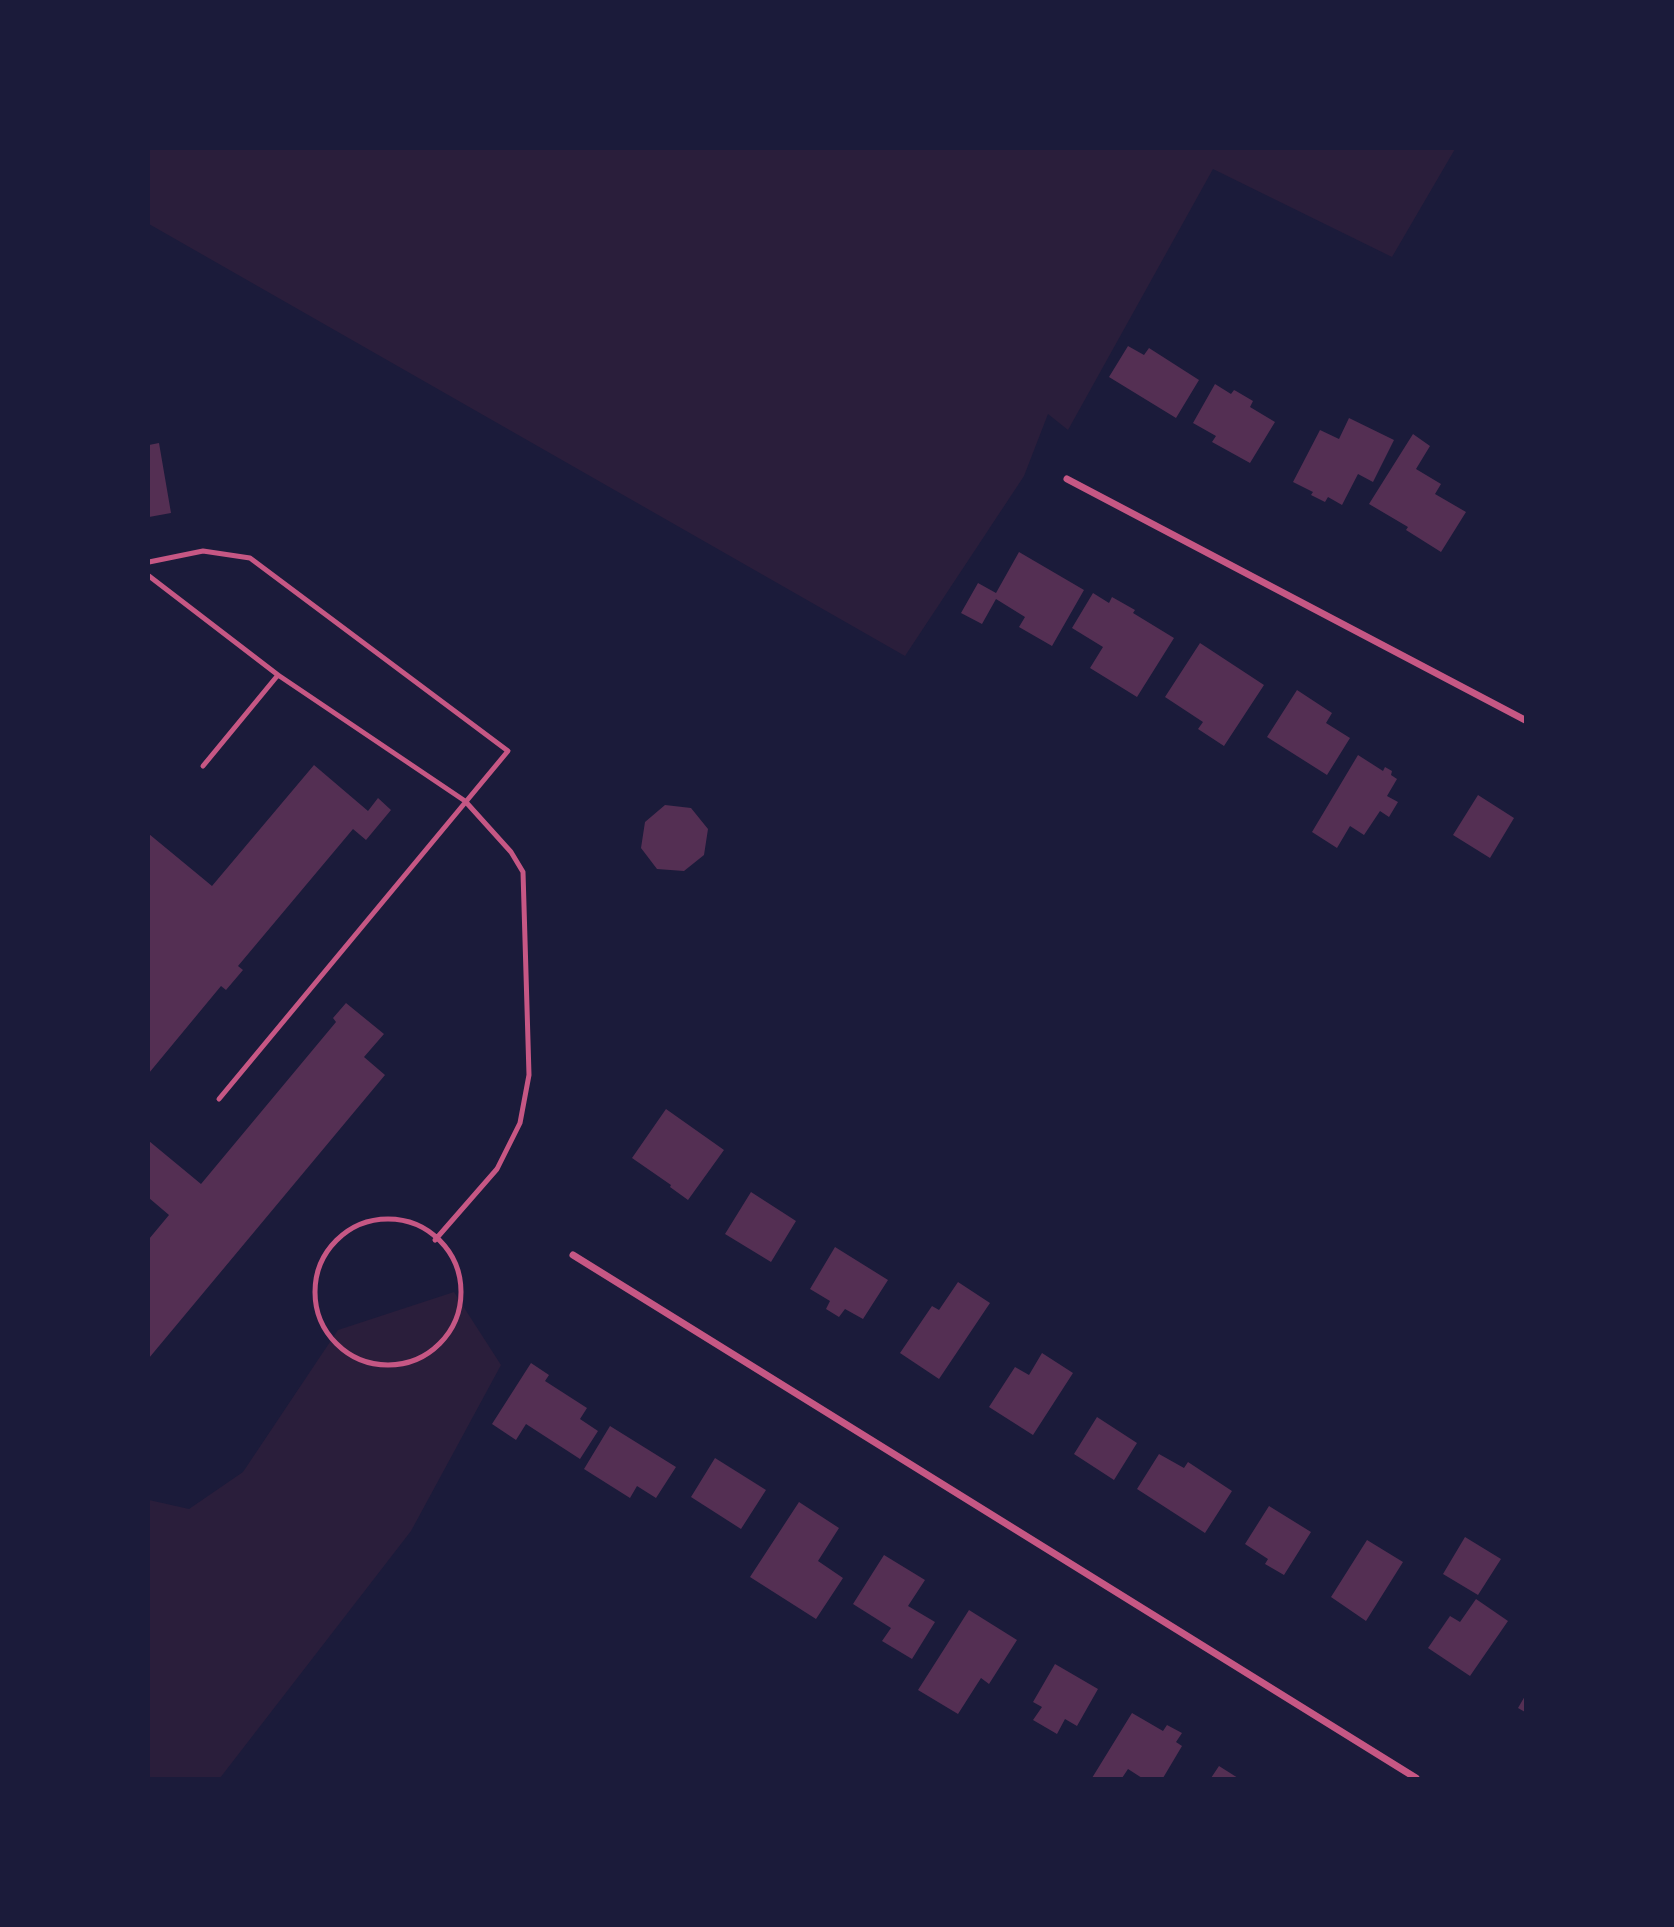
<!DOCTYPE html>
<style>
body{margin:0}
#map{position:relative;width:1674px;height:1927px;overflow:hidden;background:#1b1b3a;font-family:Barlow,sans-serif}
canvas{display:block}
.frame{position:absolute;inset:0;border:150px solid #1b1b3a;pointer-events:none}
</style>
<div id="map">
<canvas width="1674" height="1927"></canvas>
<div class="frame"></div>
</div>
<script>
const g = document.querySelector('canvas').getContext('2d');
g.lineJoin = 'round';
function fillPath(path, color) {
  g.fillStyle = color;
  g.fill(path, 'evenodd');
}
function stroke(path, color, width, dash) {
  g.strokeStyle = color;
  g.lineWidth = width;
  g.lineCap = dash ? 'butt' : 'round';
  g.setLineDash(dash || []);
  g.stroke(path);
}
fillPath(new Path2D(`
 M149,149H1455L1392,257L1213,169L1068,430L1048,414L1024,476L905,656L149,224Z
 M454,1292L501,1365L411,1531L220,1778H149V1500L189,1509L243,1472L338,1330Z`), '#2a1e3b');
fillPath(new Path2D(`
 M1128,346L1144,355L1149,348L1199,380L1176,418L1109,377Z
 M1215,384L1231,394L1234,390L1236,391L1253,401L1250,407L1275,422L1250,463L1212,442L1216,436L1193,423Z
 M1349,418L1394,440L1373,482L1358,474L1342,505L1328,497L1325,502L1311,495L1313,492L1293,482L1320,430L1339,439Z
 M1413,434L1430,446L1416,469L1441,484L1435,494L1466,512L1441,552L1406,530L1408,527L1369,504Z
 M159,443L171,513L149,517V445Z
 M1019,552L1084,590L1052,646L1019,627L1025,617L996,599L982,624L961,613L978,583L996,593Z
 M1093,593L1109,603L1112,597L1135,610L1133,613L1174,638L1137,697L1090,668L1103,647L1072,628Z
 M1200,643L1264,685L1224,746L1198,729L1203,722L1165,697Z
 M1297,690L1332,713L1326,723L1350,738L1327,775L1267,737Z
 M1358,755L1383,771L1385,767L1392,771L1391,775L1397,779L1387,796L1398,802L1389,817L1380,811L1364,835L1350,826L1337,848L1312,832Z
 M314,765L368,811L378,798L391,810L366,840L353,829L238,966L243,970L226,990L221,986L149,1073V834L212,886Z
 M1478,795L1514,818L1490,858L1453,835Z
 M665,805L691,808L708,829L704,855L684,871L657,869L641,848L645,822Z
 M346,1003L384,1034L364,1057L385,1075L149,1358V1239L169,1215L149,1198V1141L201,1184L336,1022L333,1018Z
 M666,1109L724,1150L688,1200L670,1187L671,1185L632,1158Z
 M751,1192L796,1221L771,1262L725,1234Z
 M835,1247L888,1280L863,1319L845,1309L839,1317L826,1309L830,1301L810,1289Z
 M958,1282L990,1303L939,1379L900,1353L932,1306L939,1310Z
 M1042,1353L1073,1373L1033,1435L989,1407L1015,1367L1029,1375Z
 M531,1363L549,1375L545,1381L587,1408L580,1419L598,1431L580,1459L526,1424L516,1440L492,1424Z
 M1097,1417L1137,1443L1114,1480L1074,1454Z
 M610,1426L676,1467L656,1498L637,1486L630,1498L584,1469Z
 M1159,1454L1184,1468L1188,1462L1232,1491L1205,1533L1137,1489Z
 M715,1458L766,1490L741,1529L691,1497Z
 M799,1502L839,1528L818,1561L843,1578L816,1619L750,1577Z
 M1269,1506L1311,1532L1284,1575L1265,1564L1268,1559L1245,1544Z
 M1465,1537L1501,1559L1478,1595L1443,1574Z
 M1367,1540L1403,1562L1366,1621L1331,1597Z
 M884,1555L925,1580L908,1606L935,1622L912,1659L882,1641L891,1628L853,1604Z
 M1476,1599L1508,1621L1470,1676L1428,1648L1450,1616L1460,1622Z
 M969,1610L1017,1640L989,1684L981,1678L958,1714L918,1690Z
 M1055,1664L1098,1689L1077,1726L1065,1719L1057,1734L1033,1720L1042,1707L1033,1702Z
 M1525,1696V1712L1518,1708Z
 M1132,1713L1163,1731L1167,1725L1182,1733L1176,1742L1182,1746L1163,1778H1142L1128,1769L1122,1778H1092Z
 M1219,1766L1238,1778H1211Z`), '#542f53');
stroke(new Path2D(`
 M149,562L203,551L250,558L508,751L219,1099
 M149,576L278,675L465,801L511,852L523,872L529,1075L520,1123L497,1169L435,1240
 M203,766L278,675
 M315 1292a73 73 0 1 1 146 0a73 73 0 1 1-146 0Z`), '#c65784', 5);
stroke(new Path2D(`
 M1067,479L1525,720
 M573,1255L1416,1778`), '#c65784', 7);
</script>
